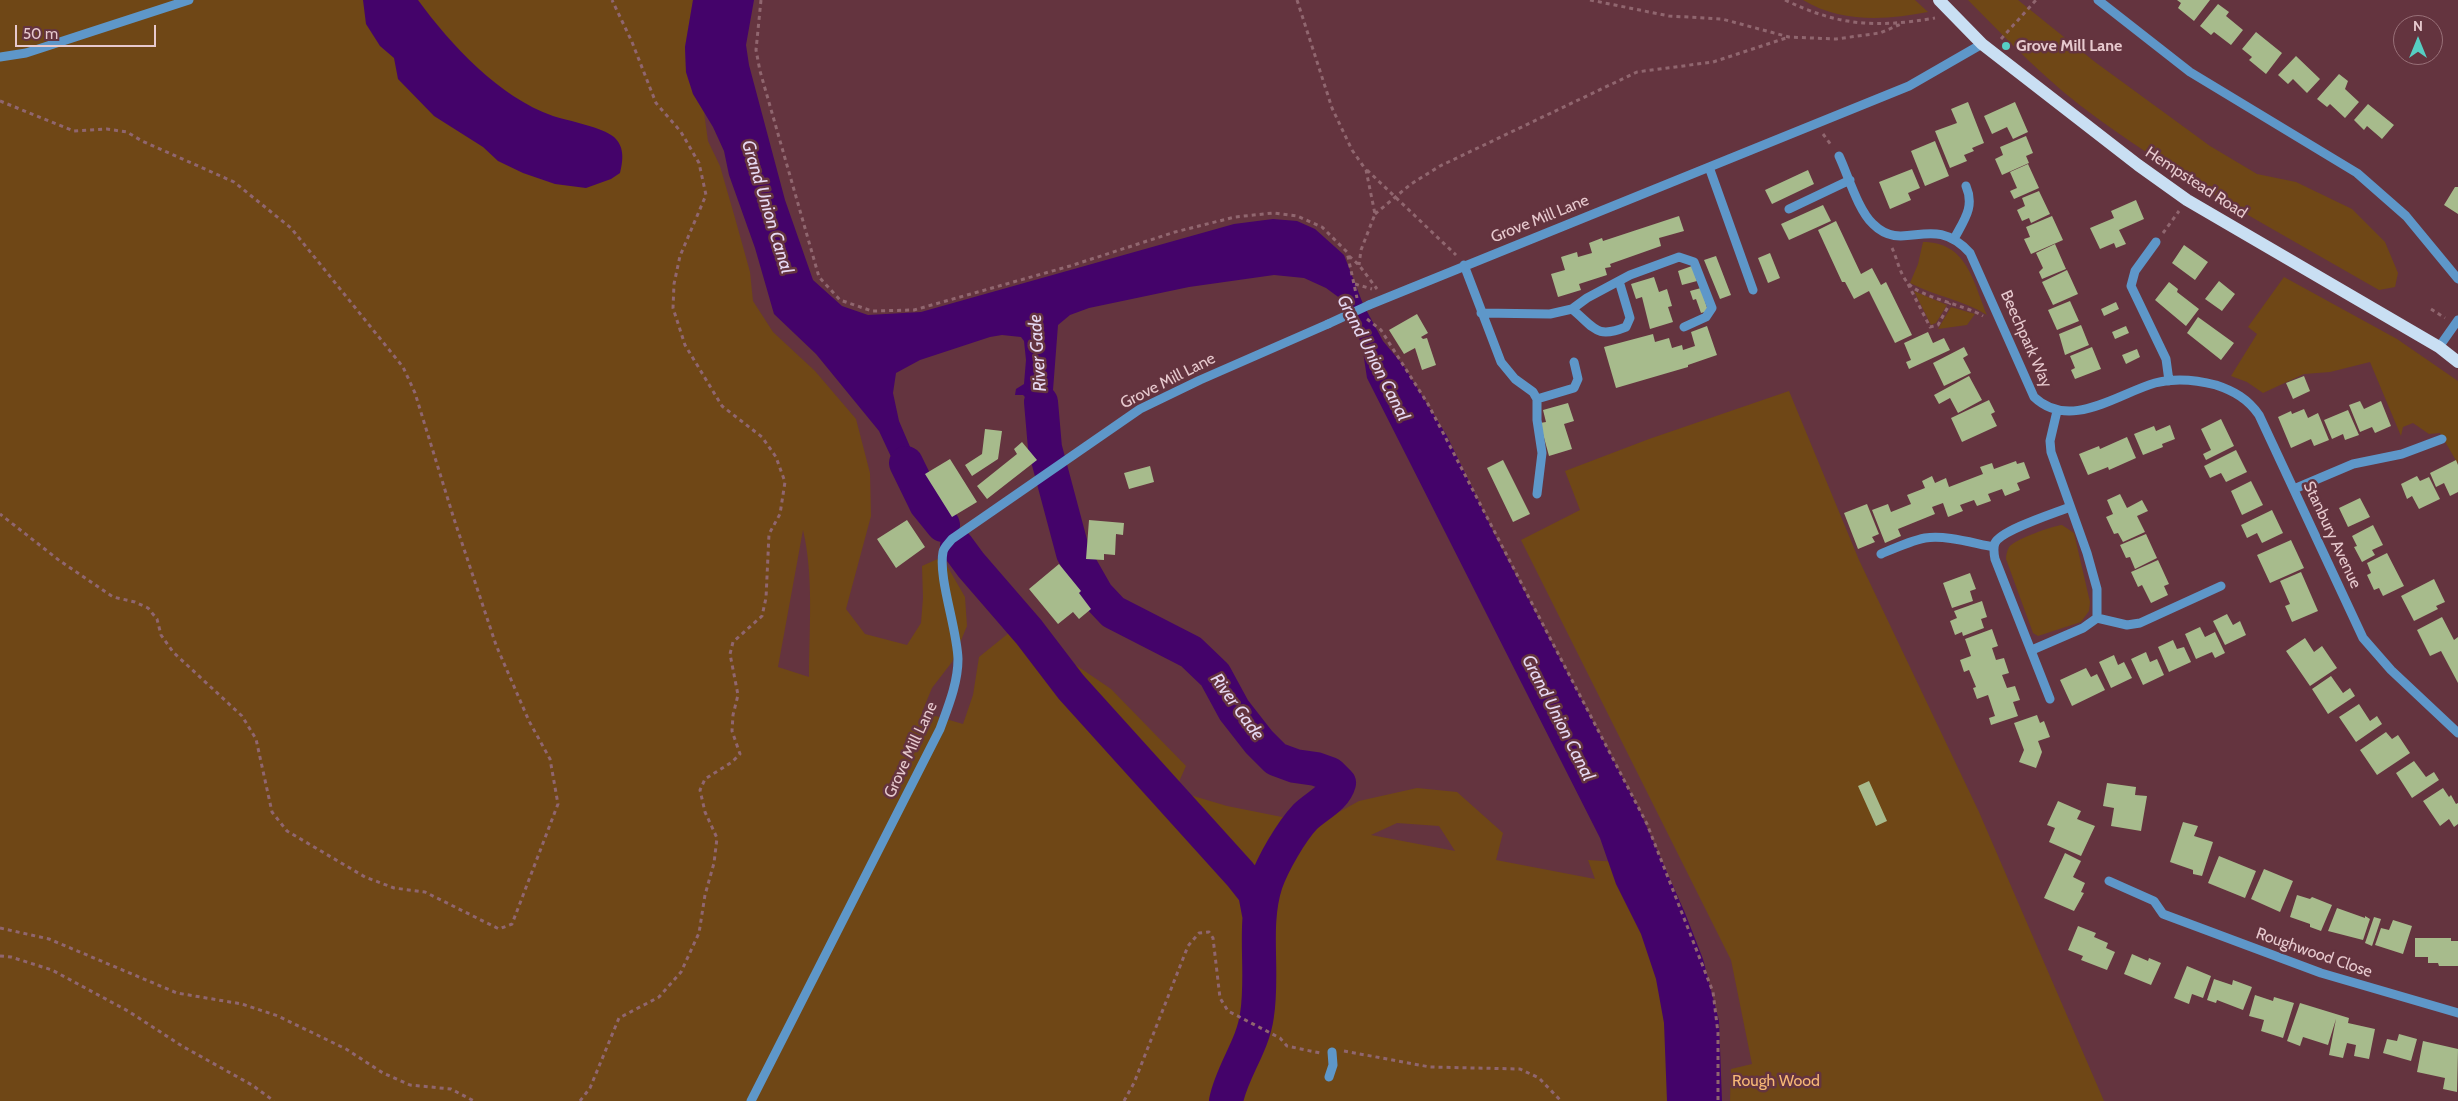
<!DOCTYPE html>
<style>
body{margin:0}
#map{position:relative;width:2458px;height:1101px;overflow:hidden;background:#64343f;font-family:Cabin,sans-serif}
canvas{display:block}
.north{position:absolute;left:2393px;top:15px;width:50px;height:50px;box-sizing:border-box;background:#64343f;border:1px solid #987078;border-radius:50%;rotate:0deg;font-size:14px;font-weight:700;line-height:20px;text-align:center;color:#e7c9ce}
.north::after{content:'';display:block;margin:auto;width:18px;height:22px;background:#56cec3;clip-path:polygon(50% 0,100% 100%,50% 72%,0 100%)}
.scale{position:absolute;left:15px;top:25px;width:141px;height:22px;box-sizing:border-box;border:2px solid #e7c9ce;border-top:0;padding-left:6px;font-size:15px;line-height:18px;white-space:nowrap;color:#e7c9ce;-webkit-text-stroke:4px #64343f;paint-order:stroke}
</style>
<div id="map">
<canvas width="2458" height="1101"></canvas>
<div class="north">N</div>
<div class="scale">50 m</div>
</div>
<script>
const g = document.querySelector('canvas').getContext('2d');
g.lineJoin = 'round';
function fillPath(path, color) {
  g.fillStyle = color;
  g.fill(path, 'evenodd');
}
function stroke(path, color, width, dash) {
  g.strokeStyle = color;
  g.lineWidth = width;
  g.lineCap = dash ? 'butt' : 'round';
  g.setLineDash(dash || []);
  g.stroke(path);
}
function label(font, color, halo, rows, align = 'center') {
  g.font = font + ' Cabin,sans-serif';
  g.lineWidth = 5;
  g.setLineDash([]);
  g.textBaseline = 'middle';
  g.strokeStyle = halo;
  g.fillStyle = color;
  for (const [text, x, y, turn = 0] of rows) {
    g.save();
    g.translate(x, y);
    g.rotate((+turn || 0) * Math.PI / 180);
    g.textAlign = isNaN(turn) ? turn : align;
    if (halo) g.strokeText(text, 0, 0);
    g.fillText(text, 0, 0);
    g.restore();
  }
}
fillPath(new Path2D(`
 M0,0H693L685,47L686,72L693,94L704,112L708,141L720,166L735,218L750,272L753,301L773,332L815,371L856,419L870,473L871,516L846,609L865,634L907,645L921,623L923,598L922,566L942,557L965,597L967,626L952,662L932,688L922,712L963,724L973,695L979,657L1010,632L1035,662L1067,659L1111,689L1186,766L1178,784L1170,789L1227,806L1317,824L1359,801L1417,788L1457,792L1503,833L1496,860L1595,879L1588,860L1618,862L1662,975L1669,1101H0ZM803,530C814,577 809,629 809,677L778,667ZM1397,823L1439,826L1455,851L1371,835Z
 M1803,0H1915L1928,12C1887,20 1841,23 1803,0Z
 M1968,0H2018L2095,62L2210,146L2257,174L2296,182L2352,209L2385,242L2398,273L2395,287L2379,290C2284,235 2186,183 2097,118C2049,84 2009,41 1968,0Z
 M1923,242C1967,242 1973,281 1987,315C1963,300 1935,296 1910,283L1918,264Z
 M2284,277L2397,339L2458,381V464L2440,433L2429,434L2413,423L2403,427L2401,436L2370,362L2330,372L2304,374L2263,393L2247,382L2231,376L2257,334L2248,327Z
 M1914,291L1947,305L1936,323L1931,325Z
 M1951,307L1975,314L1967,325L1938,329Z
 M1789,391L1859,560L1979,812L2104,1101H1730L1731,1069L1752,1064L1731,960L1521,540L1580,510L1565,471L1649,439Z
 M2062,525L2074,533L2090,602L2089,611L2081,622L2038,636L2033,633L2006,559C2006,555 2007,551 2009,547C2016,539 2052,526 2062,525Z`), '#6f4716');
fillPath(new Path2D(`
 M363,0H418C451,45 499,97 553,116C569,121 602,127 614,137C625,147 623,161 620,173L611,179L586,188L555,184L523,173L498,161L483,147L434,116L398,79L394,58L380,46L366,24Z
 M693,0H754L746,45L749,65L785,200L813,280L842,306L868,315L921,312L1234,224L1273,219L1297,221L1315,229L1344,255L1363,304L1383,341L1403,365L1447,436L1495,535L1638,807L1685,913L1703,959L1719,1021L1722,1101H1667L1664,1023L1656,979L1641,934L1616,884L1600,838L1367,378L1362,345L1341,299L1326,288L1304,278L1274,275L1189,287L1089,308L1070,315L1058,325L1052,403L1053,442L1045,448L1035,450L1029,401L1023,395H1015L1016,389L1024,384L1026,360L1024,341L1021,337L1002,335L990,337L920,360L896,373L893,393L899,421L932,498L926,504L919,505L893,461L879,431L816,354L774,314L755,248L729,175L724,151L713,127L693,94L686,72L685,47Z`), '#44036a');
stroke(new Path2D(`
 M1041,402L1045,448L1073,553L1097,595L1113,612L1191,652L1215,675L1234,710L1259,742L1276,759L1295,766L1316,769L1330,774L1339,783C1335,798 1316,806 1305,817C1291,832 1273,863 1266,883C1252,926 1264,971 1257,1015C1253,1046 1232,1071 1226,1101
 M906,463L926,504L943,525
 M957,546L971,565L1029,632L1071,687L1240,874L1255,893L1259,914`), '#44036a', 34);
fillPath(new Path2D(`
 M2177,0H2210L2194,21L2178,8L2181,3Z
 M2218,4L2229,12L2226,16L2243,30L2231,45L2214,32L2211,35L2200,26Z
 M2256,32L2282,53L2266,74L2249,60L2252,57L2242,49Z
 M2296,56L2320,79L2307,93L2293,79L2288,84L2278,75Z
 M2339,74L2348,81L2345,89L2359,102L2345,118L2330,104L2327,107L2317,99Z
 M1968,102L1984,143L1972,148L1974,151L1964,155L1967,161L1950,168L1935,131L1957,123L1951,109Z
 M2015,102L2028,132L2013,139L2007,127L1992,134L1984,116Z
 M2368,104L2394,125L2382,139L2367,126L2364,130L2354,120Z
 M2026,136L2033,153L2026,156L2029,163L2002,175L1995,159L2003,155L2000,147Z
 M1935,141L1949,176L1925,186L1911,151Z
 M2028,164L2039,188L2014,199L2010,191L2017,188L2010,172Z
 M1912,169L1920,188L1908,193L1911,200L1890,209L1879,182Z
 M1808,170L1814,184L1772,204L1765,190Z
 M2455,187H2458V214L2444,205Z
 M2039,191L2050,214L2031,223L2029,218L2022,221L2017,210L2025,206L2022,198Z
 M2136,200L2144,219L2119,230L2126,244L2116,248L2114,243L2100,249L2090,228L2114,218L2111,211Z
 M1823,205L1831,221L1789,240L1781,224Z
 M1679,216L1684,231L1659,238L1661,246L1610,264L1611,267L1605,268L1607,275L1579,284L1581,290L1558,297L1551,274L1565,270L1561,257L1577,252L1578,257L1592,253L1589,243L1602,238L1603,241Z
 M2052,216L2063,240L2031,254L2024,239L2030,237L2026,227Z
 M1836,221L1861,274L1872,268L1881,285L1886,282L1912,335L1895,343L1869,291L1854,299L1845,282H1842L1818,230Z
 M2055,244L2066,269L2042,279L2039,272L2043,268L2036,253Z
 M2184,245L2208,262L2195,280L2172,263Z
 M1770,253L1780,278L1768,283L1758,258Z
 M1716,256L1731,295L1720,299L1704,260Z
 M1692,266L1697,281L1682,285L1678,271Z
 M2067,270L2078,294L2053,305L2042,282Z
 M1654,277L1659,292L1667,289L1672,306L1668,307L1673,322L1650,329L1642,297L1636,299L1631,284Z
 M2219,281L2235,294L2222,311L2205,299Z
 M2169,282L2178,289L2177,292L2199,309L2186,326L2155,300Z
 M1701,288L1708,311L1701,313L1696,299L1693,300L1690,291Z
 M2070,301L2079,321L2057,330L2048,310Z
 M2116,302L2119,309L2104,316L2101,309Z
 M1417,314L1428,333L1421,337L1423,339L1427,338L1436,365L1422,370L1415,348L1404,354L1389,330Z
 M2198,317L2234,343L2221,360L2187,333Z
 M2081,325L2089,345L2065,355L2059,334Z
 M1707,326L1717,355L1688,365V367L1616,388L1604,347L1653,334L1655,342L1669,338L1672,348L1682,345L1683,350L1695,346L1691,332Z
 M2126,326L2129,333L2115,339L2112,332Z
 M1928,332L1933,343L1944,338L1950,350L1909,369L1906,362L1911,360L1904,343Z
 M1964,347L1968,355L1963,358L1971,373L1944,386L1933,363Z
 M2092,347L2101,369L2075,379L2071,370L2075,368L2070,356Z
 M2137,349L2140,357L2126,364L2122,355Z
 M1969,376L1982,400L1958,413L1950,398L1939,404L1934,395Z
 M2304,376L2310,391L2293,399L2286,383Z
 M1989,400L1995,412L1991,414L1997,426L1962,442L1951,418Z
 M2360,401L2364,409L2381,401L2391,426L2375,433L2372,427L2360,432L2349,405Z
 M1568,403L1574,421L1564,424L1572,449L1549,456L1540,423L1546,422L1543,410Z
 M2304,409L2308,418L2318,413L2329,440L2314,446L2311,439L2291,448L2278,417L2291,411L2292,414Z
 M2348,410L2359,435L2345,440L2343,434L2332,439L2324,420Z
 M2221,419L2234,446L2206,460L2203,454L2211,450L2201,429Z
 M2170,425L2175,439L2162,444L2163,447L2143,455L2134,434L2154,426L2156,431Z
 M985,429L1002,431L998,459L972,476L965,465L982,454Z
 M2127,437L2136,458L2109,470L2108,467L2088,475L2079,454L2099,446L2100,449Z
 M1022,442L1037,460L987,499L977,486L1017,454L1014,449Z
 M2236,450L2247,472L2226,482L2221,473L2210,478L2204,466Z
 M950,459L977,502L952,517L925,474Z
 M1503,460L1530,514L1513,522L1487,468Z
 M2456,460L2458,465V492L2450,496L2444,483L2436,487L2430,473Z
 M2016,461L2017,464L2024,462L2030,478L2017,483L2020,490L2005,496L2002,489L1988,494L1991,501L1977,506L1974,500L1960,505L1963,511L1948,517L1943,503L1932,507L1935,514L1898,529L1901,536L1885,543L1872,510L1888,504L1891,512L1911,504L1907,495L1925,488L1922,481L1932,476L1935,483L1946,478L1949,487L1983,474L1980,467L1992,463L1994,469Z
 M1150,466L1154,482L1129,489L1124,473Z
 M2417,476L2420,481L2429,477L2440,499L2419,509L2412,496L2407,499L2401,484Z
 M2251,481L2263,505L2242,515L2231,491Z
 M2120,494L2127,508L2142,500L2148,511L2137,516L2145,532L2123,542L2118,533L2114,534L2106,517L2113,514L2107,500Z
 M2360,498L2370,517L2348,527L2339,508Z
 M1867,504L1879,534L1872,537L1875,542L1858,549L1844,513Z
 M2272,510L2283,533L2262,543L2257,533L2247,538L2241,525Z
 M907,520L925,547L896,568L877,539Z
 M1089,520L1124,523L1123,535L1116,534L1115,555L1104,554V560L1086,559Z
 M2373,525L2383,545L2372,550L2375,555L2362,562L2354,547L2357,546L2352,536Z
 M2146,534L2157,558L2135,569L2130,557L2126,558L2120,545Z
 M2291,540L2304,568L2270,583L2257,555Z
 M2387,553L2404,586L2383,596L2379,588L2374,590L2367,575L2371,573L2367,563Z
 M2158,560L2169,584L2164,586L2168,595L2151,603L2142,585L2138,587L2131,572Z
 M1059,564L1081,591L1079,593L1091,609L1079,619L1073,612L1058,624L1029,589Z
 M2301,572L2318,611L2292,622L2285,606L2290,604L2280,581Z
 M1970,573L1976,589L1970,591L1973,601L1952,608L1943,583Z
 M2434,579L2445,602L2436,606L2438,609L2414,621L2401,596Z
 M1982,601L1987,617L1981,619L1984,628L1963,636L1962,632L1955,635L1950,621L1957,618L1954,611Z
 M2227,614L2233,625L2240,621L2246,635L2225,645L2213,621Z
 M2442,617L2454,640L2458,637V683L2441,651L2430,656L2417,630Z
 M2200,627L2205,637L2215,632L2225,653L2215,658L2212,652L2196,659L2185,634Z
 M1992,629L1998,646L1992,648L1996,660L2004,658L2009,673L2002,675L2007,688L2015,686L2020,700L2013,702L2018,716L1991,725L1989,718L1995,716L1988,695L1977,699L1973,688L1976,687L1969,670L1964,672L1960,660L1971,656L1965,639Z
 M2305,638L2314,652L2322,646L2337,668L2310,686L2286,651Z
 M2173,640L2177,649L2184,647L2191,662L2169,672L2158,647Z
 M2146,652L2150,662L2157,659L2164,675L2143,685L2131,659Z
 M2114,655L2118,665L2124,662L2132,678L2111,688L2099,662Z
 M2086,668L2091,677L2097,674L2105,690L2072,706L2060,680Z
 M2331,676L2343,693L2350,688L2355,696L2328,714L2312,689Z
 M2359,704L2370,721L2377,716L2382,724L2356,742L2339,717Z
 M2037,715L2040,723L2044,721L2050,737L2038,741L2042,752L2036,768L2019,762L2024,750L2014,723Z
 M2386,732L2392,739L2398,735L2410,753L2377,775L2360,750Z
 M2414,761L2426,777L2434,772L2439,780L2412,798L2396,773Z
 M1869,781L1887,821L1876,826L1858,786Z
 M2107,783L2136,787L2135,795L2147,796L2141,831L2111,826L2114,808L2103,806Z
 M2443,788L2449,797L2451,795L2456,804L2458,803V824L2454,827L2449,819L2440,826L2423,801Z
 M2058,801L2081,811L2077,819L2095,826L2081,856L2049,842L2055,828L2047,825Z
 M2183,822L2198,826L2194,836L2213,842L2202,876L2193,874V870L2170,862Z
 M2065,853L2081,861L2073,877L2085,883L2081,892L2084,893L2074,911L2044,898Z
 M2219,856L2256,871L2245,898L2208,883Z
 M2264,869L2293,881L2280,912L2251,899Z
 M2297,895L2310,899L2312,897L2332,905L2321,931L2310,927V924L2290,917Z
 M2337,908L2365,918V916L2370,919L2363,940L2328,931Z
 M2374,917L2381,919L2372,946L2365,943Z
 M2393,920L2412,926L2403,954L2375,945L2381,928L2389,930Z
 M2078,926L2096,933L2094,937L2108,943L2106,948L2115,952L2107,970L2081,960L2083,956L2068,950Z
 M2415,938H2451V941H2458V966H2439L2438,963H2428V957H2415Z
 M2132,954L2148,961L2149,958L2161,963L2151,985L2124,974Z
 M2187,966L2211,976L2203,998L2192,994L2189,1004L2174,998Z
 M2214,979L2232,985L2233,980L2252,987L2243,1010L2217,1000L2216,1003L2207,1000Z
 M2255,995L2273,1001L2274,997L2294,1003L2283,1038L2261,1031L2264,1020L2249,1016Z
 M2300,1003L2349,1018L2348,1023L2375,1029L2369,1059L2354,1056L2356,1045L2347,1043L2343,1058L2329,1055L2336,1019L2328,1045L2303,1037L2300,1046L2287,1041Z
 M2399,1034L2417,1039L2411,1061L2383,1053L2387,1039L2397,1041Z
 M2423,1041L2458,1049L2457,1092L2443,1089L2445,1078L2417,1072Z`), '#a7bb8c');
stroke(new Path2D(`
 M761,0L756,50L760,71L819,277L840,300L872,311L914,310L1070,266L1175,232L1235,217L1273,213L1297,216L1322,227L1347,252L1357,298
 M1297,0L1332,108L1352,150L1366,170L1375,214L1361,250L1359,265
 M1590,0L1669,16L1722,19L1789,37L1836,39L1880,33L1901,24
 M1785,0C1839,26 1876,28 1935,18
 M2001,39L2036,0
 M0,101L74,131L107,129L127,132L142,141L234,182L291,228L403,367L415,393L454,519L496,645L529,721L550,759L558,804L512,924L499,929L425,892L394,888L365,877L287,831L272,812L256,739L242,716L173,652L161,635L157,619L148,608L135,602L113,597L60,561L0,514
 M1823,134L1831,145
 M1367,170L1456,255
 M1375,214L1411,184L1440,166L1637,72L1713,62L1789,37
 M2163,233L2179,211
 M1892,248C1897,258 1900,275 1908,283C1919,297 1965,305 1983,316
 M1349,256L1359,265L1377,289
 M1355,284L1372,289
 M1908,284L1930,327L1938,325L1950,303
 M2431,309L2445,318
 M1367,319L1381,330L1428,404L1647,824L1713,992L1718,1033V1101
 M0,928L49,939L177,993L242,1004L278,1016L346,1049L383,1073L410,1085L451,1089L474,1101
 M0,956L11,957L52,970L128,1011L182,1046L252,1085L274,1101
 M1344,1051L1430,1067L1520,1069L1539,1078L1561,1101
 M580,1101L590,1088L619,1018L659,997L681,972L699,933L705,895L714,863L717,838L705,812L700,790L705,779L732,762L740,754L732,731L733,715L738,695L730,654L733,642L762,616L766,598L769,534L780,514L785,482L776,457L762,437L722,406L685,345L673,308L674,284L680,256L706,195L699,163L681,132L656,103L632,42L612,0
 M1124,1101L1134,1083L1188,946L1199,933L1209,932L1213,938L1220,998L1228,1011L1280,1038L1287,1046L1320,1053`), '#90666f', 3, [4, 4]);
stroke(new Path2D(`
 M2098,0L2190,72L2357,173L2406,216L2458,279
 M0,57L26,53L189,0
 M1839,156C1848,175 1858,210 1873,224C1904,255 1932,211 1970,253L2034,397C2070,431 2117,394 2155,383C2174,378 2197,380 2216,385C2234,391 2248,399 2259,415L2363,638L2391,670L2458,733
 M1709,167L1753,290
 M1789,209L1850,180
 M1954,239C1964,220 1975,207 1966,186
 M2156,242L2135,271L2131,286L2166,359L2169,381
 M1464,265L1501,362L1515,379L1533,392L1537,399V420L1542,453L1537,494
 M1369,305L1909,86L1982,44
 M1572,309C1595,328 1596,339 1626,327L1630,318L1619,281
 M1481,313L1550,314L1572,309L1587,298L1630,275L1679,257L1694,262L1712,308L1706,317L1684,327
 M2439,347L2458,320
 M1537,399L1574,388L1578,379L1574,362
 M2294,489L2353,464L2402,454L2442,439
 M1881,554C1895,548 1910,541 1925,538C1947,535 1972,543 1994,547
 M2097,618L2127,625L2140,623L2221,586
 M2032,650L2083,628L2097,618V589L2087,553L2051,452L2050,441L2057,411
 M2050,699L1995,559C1994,554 1993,548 1995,543C2001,530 2055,513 2070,507
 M2109,881L2154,901L2163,914L2321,973L2458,1013
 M1329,1077L1333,1065L1332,1052
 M751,1101L940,729C948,707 958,683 958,659C957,628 938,578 943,552C944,547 949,543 952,539L1140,409L1200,380L1328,324`), '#5e97c9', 9);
stroke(new Path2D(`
 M1939,0L1982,44L2138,165L2187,200L2439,347L2458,362`), '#c9dff3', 12);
stroke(new Path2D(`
 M1328,324L1369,305`), '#5e97c9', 9);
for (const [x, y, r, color] of [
 [2006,46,5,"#56cec3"]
]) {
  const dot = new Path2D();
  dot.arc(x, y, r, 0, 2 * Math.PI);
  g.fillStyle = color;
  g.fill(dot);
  stroke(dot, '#64343f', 2);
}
label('bold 16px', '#e7c9ce', '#64343f', [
 ["Grove Mill Lane",2016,46]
], 'left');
label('16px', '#e7c9ce', '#64343f', [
 ["Hempstead Road",2196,183,33],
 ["Grove Mill Lane",1540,219,-22],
 ["Beechpark Way",2026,339,66],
 ["Grove Mill Lane",1168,381,-27],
 ["Stanbury Avenue",2332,535,65],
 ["Grove Mill Lane",911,750,-65],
 ["Roughwood Close",2314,953,19]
]);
label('16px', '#f7b876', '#64343f', [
 ["Rough Wood",1776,1081]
]);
label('italic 18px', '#e6d9f3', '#64343f', [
 ["Grand Union Canal",767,207,73],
 ["River Gade",1038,353,-94],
 ["Grand Union Canal",1373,358,63],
 ["River Gade",1237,707,54],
 ["Grand Union Canal",1558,718,63]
]);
</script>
